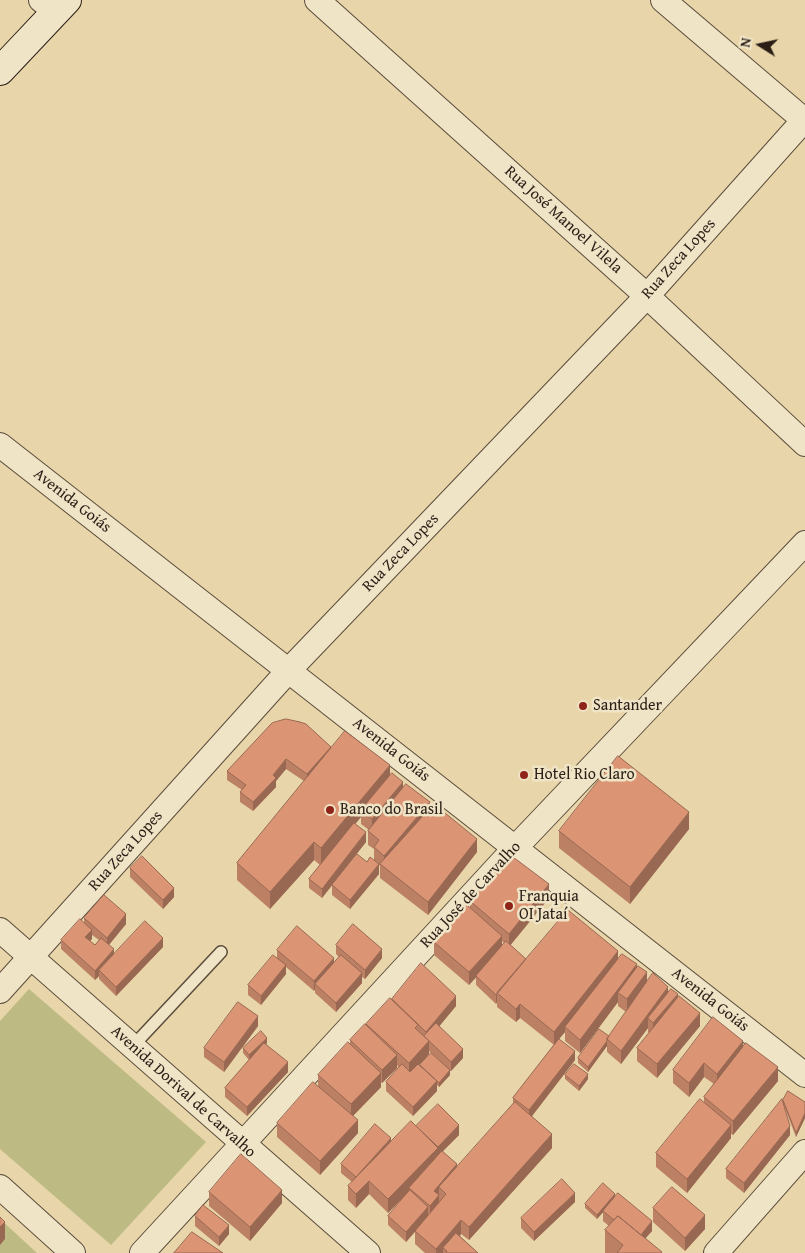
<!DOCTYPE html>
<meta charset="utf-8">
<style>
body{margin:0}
#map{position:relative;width:805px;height:1253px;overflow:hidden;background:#e8d5a9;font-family:"Gentium Book Plus",serif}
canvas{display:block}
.north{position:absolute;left:735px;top:20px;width:50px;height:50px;-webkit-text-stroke:4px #f0e4c7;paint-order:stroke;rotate:280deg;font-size:14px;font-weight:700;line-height:20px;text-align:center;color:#2a1e16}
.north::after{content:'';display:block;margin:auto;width:18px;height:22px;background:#2a1e16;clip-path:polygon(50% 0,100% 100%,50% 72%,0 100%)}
</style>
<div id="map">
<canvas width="805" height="1253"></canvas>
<div class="north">N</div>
</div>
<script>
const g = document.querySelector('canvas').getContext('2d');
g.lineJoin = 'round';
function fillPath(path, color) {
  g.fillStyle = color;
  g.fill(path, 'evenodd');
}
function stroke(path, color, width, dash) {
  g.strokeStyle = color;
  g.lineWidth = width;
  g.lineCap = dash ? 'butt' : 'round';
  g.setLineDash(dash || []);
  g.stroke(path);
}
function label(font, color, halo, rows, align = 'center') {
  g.font = font + ' "Gentium Book Plus",serif';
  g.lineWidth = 5;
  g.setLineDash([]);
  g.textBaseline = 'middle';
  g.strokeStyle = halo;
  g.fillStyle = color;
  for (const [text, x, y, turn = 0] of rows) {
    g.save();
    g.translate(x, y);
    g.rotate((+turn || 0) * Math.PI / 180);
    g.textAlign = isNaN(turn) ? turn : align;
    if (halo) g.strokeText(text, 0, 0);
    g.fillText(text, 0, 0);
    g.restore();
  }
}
fillPath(new Path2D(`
 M29,989L206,1142L111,1245L0,1149V1021Z
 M0,1219L37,1253H0Z`), '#bdbb83');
const lane = new Path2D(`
 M132,1047L221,952`);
const street = new Path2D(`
 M41,0L56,12
 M317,0L647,296L805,444
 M663,0L804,120
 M0,445L805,1075
 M0,930L368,1253
 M0,991L289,670L647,296L805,119
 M0,1187L73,1253
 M142,1253L516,847L805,543
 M716,1253L805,1152`);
const secondary = new Path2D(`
 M0,71L67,0`);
stroke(lane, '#5a4c3b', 14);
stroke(street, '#5a4c3b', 26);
stroke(secondary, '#2a1e16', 30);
stroke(lane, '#f0e4c7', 11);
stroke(street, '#f0e4c7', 24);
stroke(secondary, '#f0e4c7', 28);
fillPath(new Path2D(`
 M331,748L390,777L430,808L477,852L428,915L380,878V866L379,865V874L350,909L332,895V885L367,862L374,860V849L368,845V831L369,830L361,824V817L355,824L366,842L322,898L309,888V879L320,865L314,860L270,909L237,880V863L304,781L286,769L276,781V787L253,811L240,802V792L242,790L227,780V771Z
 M689,829L630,904L559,848V831Z
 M130,868L174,897L163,909L130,877Z
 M549,898L510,945L526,959H618L637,967L647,982L668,994L678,997L700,1026L657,1078L637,1061V1048L649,1033L648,1032V1028L621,1064L607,1052V1046L588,1072L578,1063V1058L609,1036L626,1012L618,1006V1002L580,1053L565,1041V1032L559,1039L575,1060L532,1116L552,1148L469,1240L461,1234L460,1236L478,1253H425L415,1244V1232L406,1242L388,1225V1216L407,1194L388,1213L369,1194L356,1208L348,1200V1186L352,1182L341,1173V1164L391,1142L416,1126L459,1135L443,1151L457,1168L513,1104V1098L554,1045L520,1018L516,1022L497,1007V1002L496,1004L476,985V977L469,985L434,955V942L470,907V901ZM502,941L505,944L502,947Z
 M84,918L126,924L109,945L114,954L163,947L116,996L99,979V976L95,980L61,949V940L84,923ZM92,935L99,940L95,945L90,941L92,939Z
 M336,945L382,958L365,979L362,977V983L336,1012L315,993V989L314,991L286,967V974L261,1005L248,995V985L277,958V950L334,963L339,957L336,954Z
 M392,999L456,1006L439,1026L463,1058L451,1071H450V1075L439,1087L437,1085V1091L413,1116L386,1091V1082L399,1068L397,1065V1068L382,1083L381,1082V1087L353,1116L358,1133L320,1175L277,1137V1123L318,1086V1075L350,1045V1040L366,1026V1024ZM429,1051L442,1063L419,1065L429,1054Z
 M258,1026L224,1072L204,1057V1048Z
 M267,1043L266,1044L288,1072L247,1116L225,1097V1088L251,1058L249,1060L243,1053V1048Z
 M743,1047L778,1081L733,1135L731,1134V1138L687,1193L656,1167V1153L704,1102V1097L714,1084L704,1077L689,1097L673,1083V1070Z
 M565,1075L588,1079L579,1091L565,1079Z
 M783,1100L805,1102V1118L796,1137L784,1106L790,1135L744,1193L726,1178V1169L783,1104Z
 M209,1192L282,1203L250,1241L209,1206Z
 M615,1197L652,1231L645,1238L662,1253H605V1230L609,1226L603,1221V1212L597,1219L585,1208V1204Z
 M575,1202L534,1241L521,1228V1218Z
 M653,1208L705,1229L685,1251L653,1222Z
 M195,1216L229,1234L219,1246L195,1226Z`), '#bc8065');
fillPath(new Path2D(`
 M331,747V756L307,784V774Z
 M286,759V769L276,781V787L253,811V802Z
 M390,765V782L361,810V817L321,866V848Z
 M403,782V796L372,832V819Z
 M430,802V816L384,868V856Z
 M689,812V829L630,904V887Z
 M366,832V842L322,898V889Z
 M477,839V852L428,915V902Z
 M314,842V860L270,909V892Z
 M379,864V874L350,909V900Z
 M549,884V898L509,947V934Z
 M174,888V897L163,909V900Z
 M126,914V924L107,947V938Z
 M92,930V939L85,946V937Z
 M502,936V950L469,985V972Z
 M163,938V947L116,996V987Z
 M114,949V959L99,970V976L95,980V971Z
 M382,949V958L365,979V970Z
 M618,951V964L565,1027V1032L554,1045V1032Z
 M334,958V967L315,984V989L314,991V981Z
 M637,964V978L618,993V1002L580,1053V1040Z
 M286,965V974L261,1005V996Z
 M647,972V986L627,1012V999Z
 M362,973V983L336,1012V1003Z
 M668,987V1000L648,1018V1028L621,1064V1051Z
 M497,993V1002L496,1004V995Z
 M678,994V1008L653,1036V1023Z
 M456,996V1006L428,1040L426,1038V1032Z
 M520,1004V1018L516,1022V1009Z
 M700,1013V1026L657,1078V1064Z
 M258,1016V1026L224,1072V1062Z
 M267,1038V1043L249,1060V1055Z
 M429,1041V1054L409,1077V1063Z
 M607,1041V1046L588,1072V1067Z
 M743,1041V1054L717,1087V1074Z
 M463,1049V1058L451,1071V1062Z
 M575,1051V1060L529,1120V1110Z
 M397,1055V1068L382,1083V1070Z
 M288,1062V1072L247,1116V1107Z
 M704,1063V1077L689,1097V1083Z
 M778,1067V1081L733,1135V1121Z
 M450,1070V1075L439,1087V1083Z
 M381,1073V1087L351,1118V1104Z
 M588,1074V1079L579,1091V1086Z
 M437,1081V1091L413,1116V1107Z
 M805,1113V1118L796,1137V1133Z
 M358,1120V1133L320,1175V1161Z
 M459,1125V1135L438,1156L409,1188V1191L388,1213V1199Z
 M731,1125V1138L687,1193V1179Z
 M790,1126V1135L744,1193V1183Z
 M552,1134V1148L469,1240V1227Z
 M391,1138V1147L357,1178Z
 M457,1164V1173L439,1187V1194L434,1200V1191Z
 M369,1181V1194L356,1208V1194Z
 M282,1190V1203L250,1241V1227Z
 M575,1193V1202L534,1241V1232Z
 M615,1194V1199L597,1219V1215Z
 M439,1195V1204L430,1215V1206Z
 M428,1207V1216L406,1242V1232Z
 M705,1215V1229L685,1251V1238Z
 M461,1220V1234L447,1251L443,1248V1253H436V1249Z
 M652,1221V1231L636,1249V1240Z
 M5,1222V1239L0,1245V1227Z
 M229,1225V1234L219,1246V1237Z`), '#996852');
const building = new Path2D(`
 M286,719L300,722L306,724L331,747L307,774L286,759L273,775L276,778L253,802L240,792L246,785L227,771L272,723Z
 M345,731L390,765L321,848L314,842L270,892L237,863Z
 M618,756L689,812L630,887L559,831Z
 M392,773L403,782L372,819L361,810Z
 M406,784L430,802L384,856L374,847L379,840L368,831Z
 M434,804L477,839L428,902L380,864Z
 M354,823L366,832L322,889L309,879Z
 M357,854L367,862L370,857L379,864L350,900L332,885Z
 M509,854L549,884L509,934L470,901Z
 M142,856L174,888L163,900L130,868Z
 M104,895L126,914L107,938L84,918Z
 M467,905L502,936L469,972L434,942Z
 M568,910L618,951L554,1032L520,1004L516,1009L497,993Z
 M80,919L92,930L85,937L95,945L101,938L114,949L95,971L61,940Z
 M145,921L163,938L116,987L99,970Z
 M353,924L382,949L365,970L336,945Z
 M297,926L334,958L314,981L277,950Z
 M506,941L526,959L496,995L476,976Z
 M622,954L637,964L580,1040L565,1027Z
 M273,955L286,965L261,996L248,985Z
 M341,955L362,973L336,1003L315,984Z
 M421,963L456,996L426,1032L392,999Z
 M638,966L647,972L627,999L618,993Z
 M653,973L668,987L621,1051L607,1039Z
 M671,989L678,994L653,1023L648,1018Z
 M679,996L700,1013L657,1064L637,1048Z
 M390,998L418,1025L415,1028L429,1041L409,1063L366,1024Z
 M238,1002L258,1016L224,1062L204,1048Z
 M713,1017L743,1041L717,1074L704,1063L689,1083L673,1070Z
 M436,1023L463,1049L451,1062L424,1036Z
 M365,1024L397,1055L382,1070L350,1040Z
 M599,1029L609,1036L607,1039V1041L588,1067L578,1058Z
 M261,1031L267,1038L249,1055L243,1048Z
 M559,1039L575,1051L529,1110L513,1098Z
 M348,1042L381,1073L351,1104L318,1075Z
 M264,1043L288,1062L247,1107L225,1088Z
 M746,1043L778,1067L733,1121L704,1097Z
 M431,1053L450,1070L439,1083L420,1065Z
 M402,1064L410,1072L418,1064L437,1081L413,1107L386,1082Z
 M574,1064L588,1074L579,1086L565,1075Z
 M313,1082L358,1120L320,1161L277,1123Z
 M788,1091L805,1102V1113L796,1133L783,1100Z
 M700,1099L731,1125L687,1179L656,1153Z
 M782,1099L790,1126L744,1183L726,1169Z
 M515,1102L552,1134L469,1227L461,1220L436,1249L415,1231L446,1194L439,1187Z
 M438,1104L459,1125L438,1147L416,1126Z
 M411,1121L438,1148L388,1199L369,1181L356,1194L348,1186Z
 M375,1124L391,1138L356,1177L341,1164Z
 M442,1151L457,1164L434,1191L439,1195L430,1206L409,1188Z
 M241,1154L282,1190L250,1227L209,1192Z
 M562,1179L575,1193L534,1232L521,1218Z
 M603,1183L615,1194L597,1215L585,1204Z
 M672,1187L705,1215L685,1238L653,1208Z
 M410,1190L428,1207L406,1232L388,1216Z
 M618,1193L652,1221L641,1235L618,1216L614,1220L603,1211Z
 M203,1205L229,1225L219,1237L195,1216Z
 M618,1216L662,1252L661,1253H617L623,1245L605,1230Z
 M0,1217L5,1222L0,1227Z
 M192,1232L223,1253H174Z
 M456,1233L478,1253H446L447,1251L443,1248Z`);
fillPath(building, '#db9575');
stroke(building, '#996852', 1);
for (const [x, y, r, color] of [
 [583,706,5,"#8f2418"],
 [524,775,5,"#8f2418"],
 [330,810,5,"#8f2418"],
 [509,906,5,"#8f2418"]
]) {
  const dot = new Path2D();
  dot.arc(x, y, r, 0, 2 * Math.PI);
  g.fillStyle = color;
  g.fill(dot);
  stroke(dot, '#f0e4c7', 2);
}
label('16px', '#2a1e16', '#f0e4c7', [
 ["Rua José Manoel Vilela",563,220,42],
 ["Rua Zeca Lopes",679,259,-48],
 ["Avenida Goiás",72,501,38],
 ["Rua Zeca Lopes",401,553,-46],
 ["Avenida Goiás",391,750,38],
 ["Rua Zeca Lopes",126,851,-48],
 ["Rua José de Carvalho",471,895,-47],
 ["Avenida Goiás",710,1000,38],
 ["Avenida Dorival de Carvalho",183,1092,42]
]);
label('16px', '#2a1e16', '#f0e4c7', [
 ["Santander",593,706],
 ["Hotel Rio Claro",534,775],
 ["Banco do Brasil",340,810],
 ["Franquia",519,897],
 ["OI Jataí",519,915]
], 'left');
</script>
